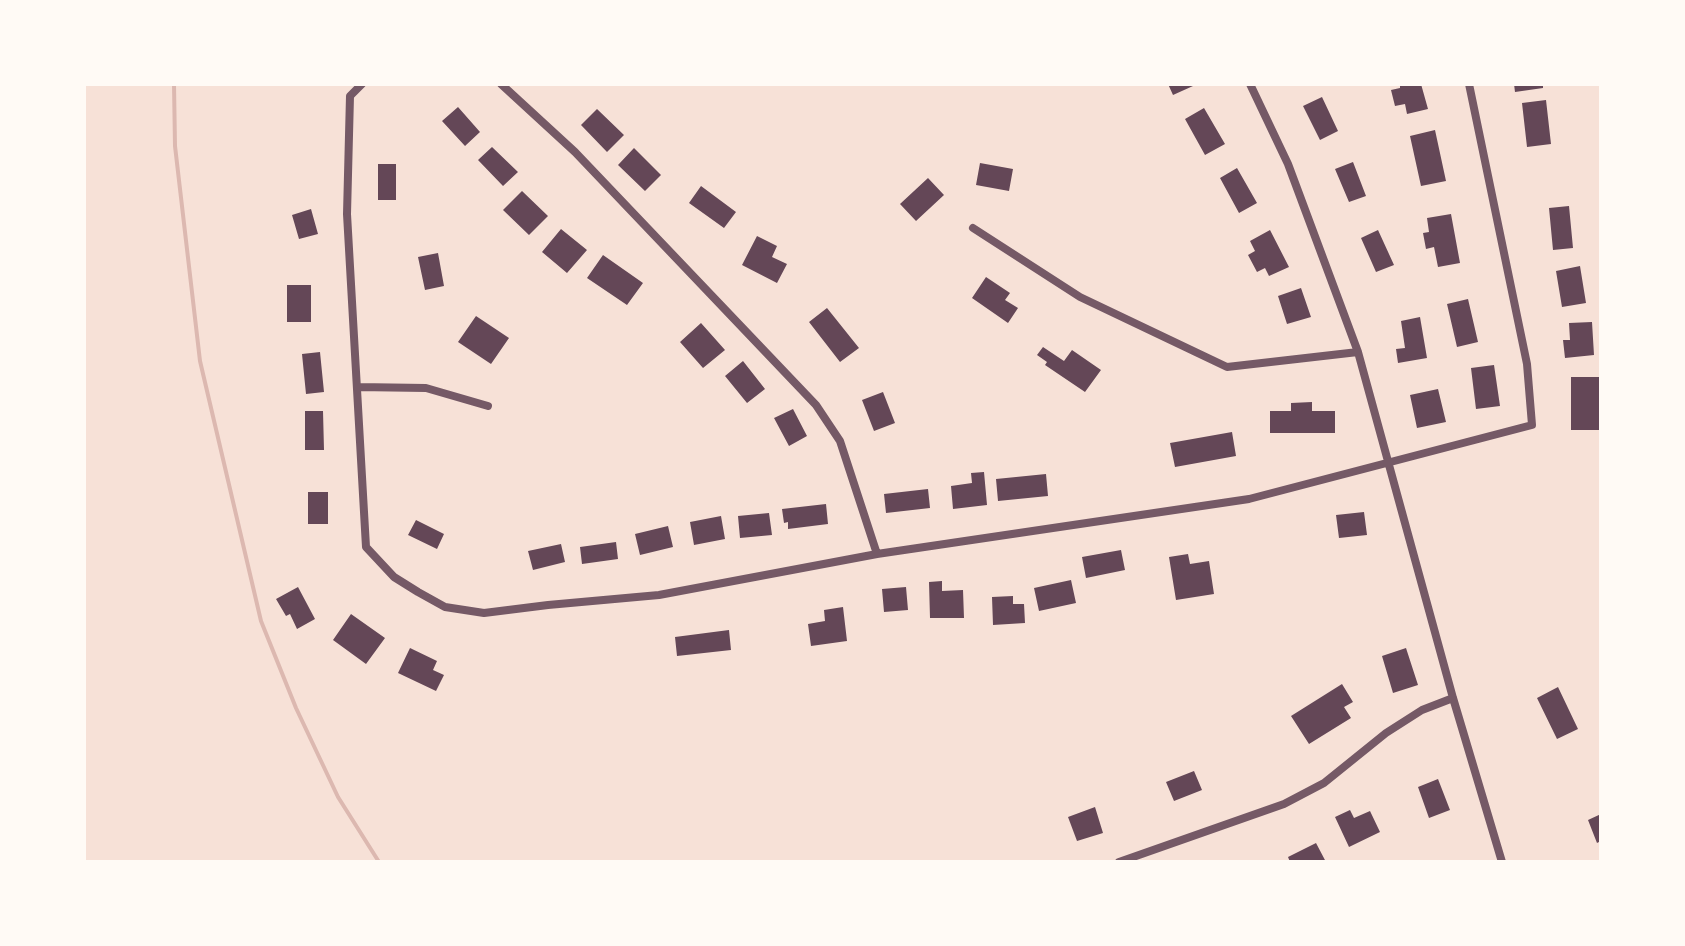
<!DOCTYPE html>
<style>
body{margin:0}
#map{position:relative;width:1685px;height:946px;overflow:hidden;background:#f7e1d7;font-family:"Roboto Condensed",sans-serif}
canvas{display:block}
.frame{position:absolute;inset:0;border:86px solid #fffaf5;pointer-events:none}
</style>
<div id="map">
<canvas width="1685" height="946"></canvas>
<div class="frame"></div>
</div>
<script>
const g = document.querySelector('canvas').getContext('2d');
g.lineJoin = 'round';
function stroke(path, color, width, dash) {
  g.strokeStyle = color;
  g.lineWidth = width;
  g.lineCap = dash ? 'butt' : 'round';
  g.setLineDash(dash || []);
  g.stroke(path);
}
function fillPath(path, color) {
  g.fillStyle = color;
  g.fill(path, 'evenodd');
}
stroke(new Path2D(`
 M174,84L175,146L200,361L261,621L296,708L338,797L379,862`), '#dcb8b0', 4);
fillPath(new Path2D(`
 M1168,84H1192L1193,86L1173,95Z
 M1400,84H1421L1428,109L1407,114L1405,104L1395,106L1391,90L1400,88Z
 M1514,84H1543V88L1515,92Z
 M1322,97L1338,131L1320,140L1303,106Z
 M1546,100L1551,144L1527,147L1522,103Z
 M458,107L480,132L465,146L442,121Z
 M1204,108L1225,144L1205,155L1185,119Z
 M597,109L624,135L607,152L581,125Z
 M1435,130L1446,181L1421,186L1410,136Z
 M492,147L518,172L503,186L478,160Z
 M634,148L661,175L645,191L618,165Z
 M1353,162L1366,196L1349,202L1335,169Z
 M980,163L1013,169L1009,191L976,185Z
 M378,164H396V200H378Z
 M1237,168L1257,203L1239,213L1220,178Z
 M928,178L944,195L916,221L900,204Z
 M701,186L736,212L724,228L689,203Z
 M522,191L548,216L529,235L503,210Z
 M1569,206L1573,248L1553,250L1549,208Z
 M311,209L318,234L299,239L292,215Z
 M1451,214L1460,263L1438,267L1434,247L1426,249L1423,233L1429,232L1427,218Z
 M561,229L587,250L567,273L542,252Z
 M1270,230L1289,267L1269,276L1265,268L1257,272L1248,255L1255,251L1250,241Z
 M1378,230L1394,265L1376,272L1361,238Z
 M757,236L777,246L772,257L787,264L777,283L742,265Z
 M438,253L444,286L425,290L418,257Z
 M603,255L643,283L627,305L587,278Z
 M1580,266L1586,303L1562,307L1556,271Z
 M986,277L1010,293L1005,300L1018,308L1008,323L972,298Z
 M287,285H311V322H287Z
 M1301,288L1311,317L1287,324L1278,296Z
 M1468,299L1478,342L1457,347L1447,304Z
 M827,308L859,348L840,362L809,322Z
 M476,316L509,338L491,364L458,342Z
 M1420,317L1427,358L1398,363L1396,349L1405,348L1401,321Z
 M1592,322L1594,355L1565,358L1563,340H1570L1569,323Z
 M701,323L725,350L703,368L680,342Z
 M1043,347L1064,361L1072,350L1101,370L1085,392L1045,365L1047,362L1037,355Z
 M320,352L324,392L306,394L302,354Z
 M743,361L765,389L747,403L725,376Z
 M1494,365L1500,406L1476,409L1471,368Z
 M1571,377H1601V430H1571Z
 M1438,389L1446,422L1417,428L1410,395Z
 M883,392L895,423L874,431L862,400Z
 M1312,402V411H1335V433H1270V411H1291V403Z
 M793,409L807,436L789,446L774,418Z
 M305,411H323L324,450H305Z
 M1232,432L1236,456L1175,467L1170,443Z
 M984,472L987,505L953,509L951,486L972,483L971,473Z
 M1046,474L1048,496L998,501L996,479Z
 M928,489L930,508L886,513L884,494Z
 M308,492H328V524H308Z
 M826,504L828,524L788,529V522L784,523L782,509Z
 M1364,512L1367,535L1339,538L1336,515Z
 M769,513L772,535L740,538L738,516Z
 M721,516L725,539L694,545L690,522Z
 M416,520L444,534L437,549L408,535Z
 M668,526L673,547L640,555L635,534Z
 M616,542L618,559L582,564L580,547Z
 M561,544L565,562L533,570L528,551Z
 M1121,550L1125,570L1086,578L1082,557Z
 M1188,554L1190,564L1209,561L1214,594L1176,600L1169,557Z
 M1071,580L1076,603L1039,611L1034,588Z
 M942,581V591L963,590L964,618H930L929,582Z
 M298,587L315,619L297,629L290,614L286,616L276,599Z
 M906,587L908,610L884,612L882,589Z
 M1013,596V604H1024L1025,623L993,625L992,597Z
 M843,607L847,641L811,646L808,624L825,621L824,610Z
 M351,614L385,638L366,664L333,640Z
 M729,630L731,650L677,656L675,637Z
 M410,648L437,661L433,670L444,675L436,691L398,673Z
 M1406,648L1418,685L1393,693L1382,656Z
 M1342,684L1353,702L1344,707L1351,718L1309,744L1291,716Z
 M1558,687L1578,729L1557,739L1537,698Z
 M1194,771L1202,790L1174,801L1166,782Z
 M1438,779L1450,810L1429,818L1418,787Z
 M1095,807L1103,833L1077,841L1068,817Z
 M1350,810L1354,818L1370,811L1380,832L1349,847L1335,817Z
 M1601,814V841L1597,843L1588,820Z
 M1316,843L1326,862H1290L1288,857Z`), '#644757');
stroke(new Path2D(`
 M362,84L350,96L347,214L366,547L394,577L418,592L445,607L484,613L548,605L659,595L877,554L1249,499L1532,425L1527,364L1469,84
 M501,84L575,152L816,405L840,441L877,554
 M1250,84L1288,164L1358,352L1453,698L1502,862
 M973,228L1080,297L1227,367L1358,352
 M357,387L426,388L488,406
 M1119,862L1284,804L1324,783L1386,733L1422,710L1453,698`), '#755966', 8);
</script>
